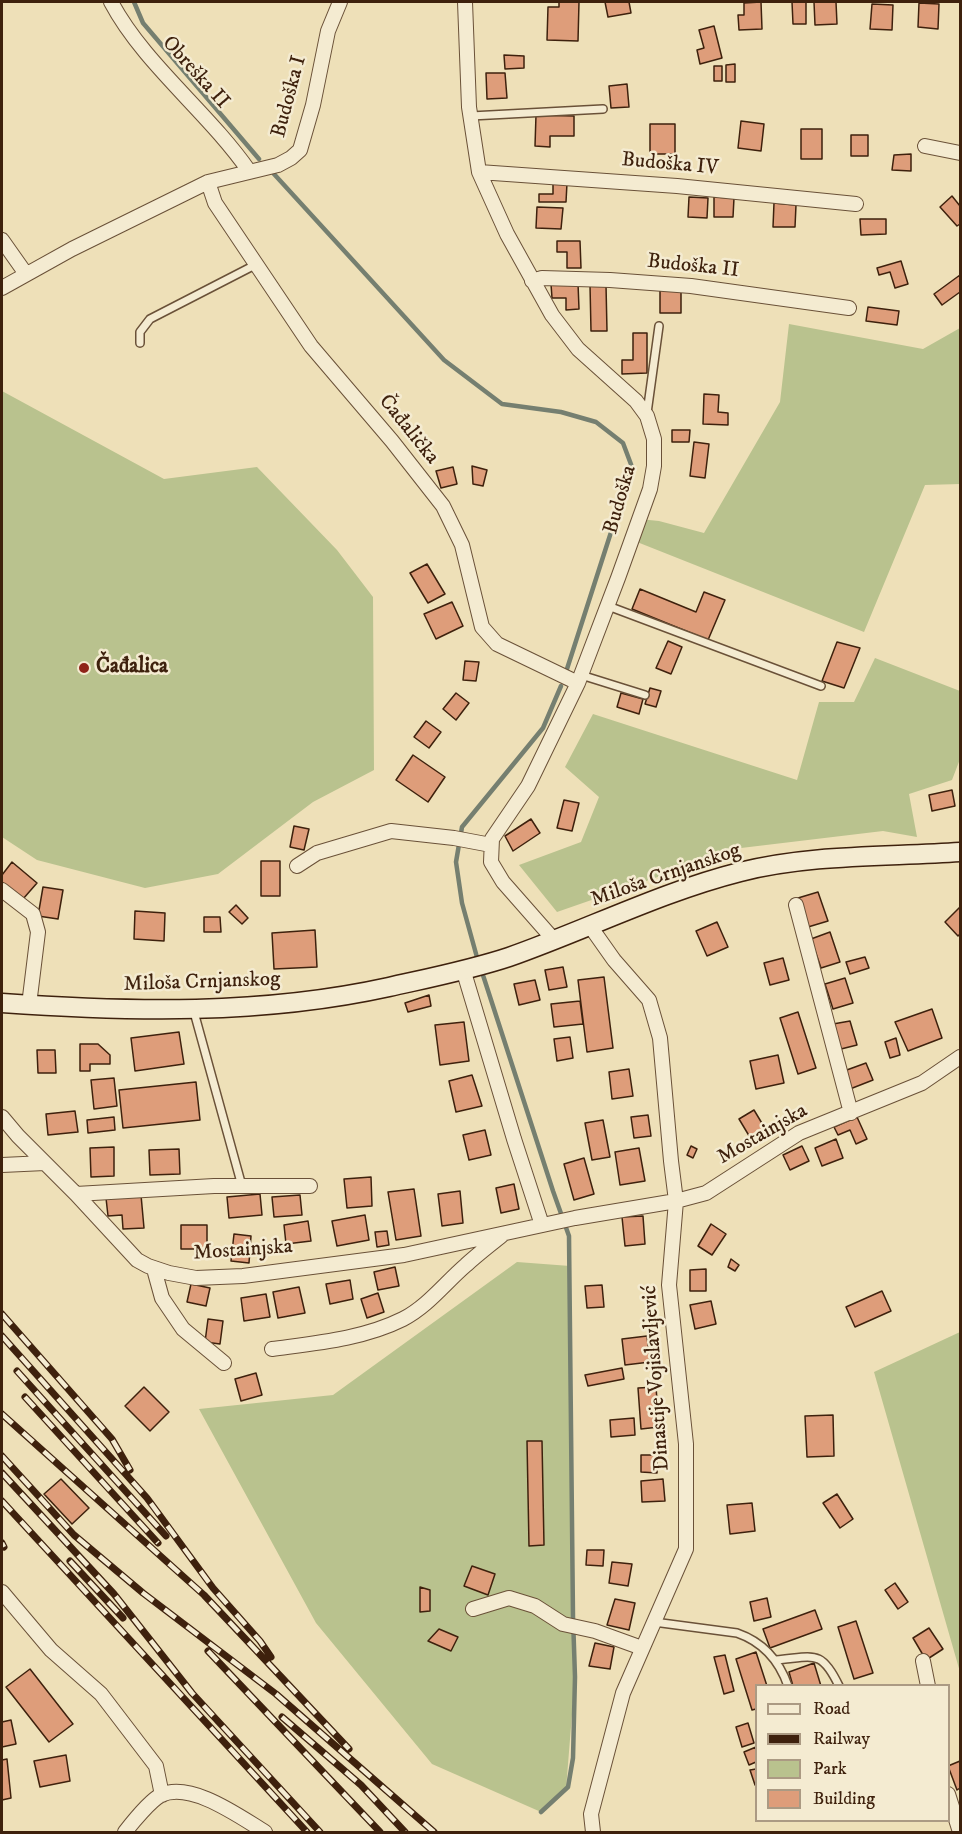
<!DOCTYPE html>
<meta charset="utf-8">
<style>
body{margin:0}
#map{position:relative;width:962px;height:1834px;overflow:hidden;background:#eee0b8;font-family:"IM FELL DW Pica",serif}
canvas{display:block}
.frame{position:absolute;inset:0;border:3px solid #3e210d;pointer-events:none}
.legend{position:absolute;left:755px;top:1684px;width:195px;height:138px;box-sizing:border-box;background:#f4ebd1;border:2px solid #ab9a83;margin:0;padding:8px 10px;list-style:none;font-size:18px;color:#3e210d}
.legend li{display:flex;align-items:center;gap:12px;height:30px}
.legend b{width:30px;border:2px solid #ab9a83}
</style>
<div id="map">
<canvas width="962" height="1834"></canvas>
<div class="frame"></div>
<ul class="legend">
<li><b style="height:8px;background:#f4ebd1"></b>Road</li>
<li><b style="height:8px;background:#3e210d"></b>Railway</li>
<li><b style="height:16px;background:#b9c28e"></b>Park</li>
<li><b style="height:16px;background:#de9d7a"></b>Building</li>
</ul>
</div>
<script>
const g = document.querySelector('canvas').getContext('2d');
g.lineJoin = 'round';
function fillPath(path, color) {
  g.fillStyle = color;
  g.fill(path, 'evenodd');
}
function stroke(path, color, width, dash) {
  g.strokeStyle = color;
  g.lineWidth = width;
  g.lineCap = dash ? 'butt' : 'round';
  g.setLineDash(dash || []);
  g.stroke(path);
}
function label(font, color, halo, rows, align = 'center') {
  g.font = font + ' "IM FELL DW Pica",serif';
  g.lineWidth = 5;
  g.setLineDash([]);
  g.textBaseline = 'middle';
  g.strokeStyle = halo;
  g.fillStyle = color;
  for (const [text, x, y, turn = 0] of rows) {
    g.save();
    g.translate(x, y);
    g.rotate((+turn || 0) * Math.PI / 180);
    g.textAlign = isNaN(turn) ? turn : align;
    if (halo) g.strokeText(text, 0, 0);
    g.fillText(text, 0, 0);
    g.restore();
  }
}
fillPath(new Path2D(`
 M789,324L923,349L960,328V484L925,485L864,632L632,540L639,519L659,521L704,533L780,402Z
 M2,391L164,479L257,467L337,550L373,597L374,770L313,802L218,874L145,888L37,860L2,837Z
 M875,658L960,691V759L952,780L909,794L917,837L883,831L741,848L557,912L519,865L581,842L599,797L565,767L593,714L797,780L819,702H854Z
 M517,1262L570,1266L572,1561L575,1677L566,1789L541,1812L432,1764L316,1623L199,1409L333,1395Z
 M960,1332V1672L874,1372Z`), '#b9c28e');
stroke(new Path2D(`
 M134,2L143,23L259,159
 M274,174L444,360L502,404L561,412L596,422L623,443L632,467L566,672
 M478,961L462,903L456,862L462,827L543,728L561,686
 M481,969L553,1191L569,1236L573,1617L575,1677L573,1758L568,1787L541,1812`), '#757f70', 4.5);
const building = new Path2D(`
 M559,2H579L578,41L547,40L548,7H559Z
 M605,2H629L631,13L608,17Z
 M761,2L762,29L739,30L738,15H744V3Z
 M792,2H806V24H793Z
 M814,2H836L837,24L815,25Z
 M919,3L939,4L938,29L918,27Z
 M872,4L893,5L892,30L870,29Z
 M714,26L722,58L700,64L697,50L704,48L699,30Z
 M504,55L524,56V68L505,69Z
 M735,64V82H726V65Z
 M714,66H722V81H714Z
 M486,73H505L507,98L487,99Z
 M627,84L629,107L611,108L609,86Z
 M536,115L574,116V136H550V147L535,146Z
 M741,121L764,124L761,151L738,148Z
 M650,124H675V154H650Z
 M801,129H822V159H801Z
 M851,135H868V156H851Z
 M911,154V171L892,170L894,155Z
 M553,183H567L566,202H539V194H553Z
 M952,196L960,206V224L957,226L940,207Z
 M689,197L708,198L707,218L688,217Z
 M714,197L734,198L733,217H714Z
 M774,203L796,205L795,227H773Z
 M537,207L563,208L561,229L536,228Z
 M860,219H886V234L861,235Z
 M557,241H580L581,268H567V252H557Z
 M901,261L908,284L895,288L890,272L879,275L877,268Z
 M960,275V292L942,305L934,294Z
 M578,283L579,309L566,310V298H552L551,284Z
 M590,285H606L607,331H591Z
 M660,289H681V313H660Z
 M868,307L899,311L897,325L866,321Z
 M633,333H647V373L622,374V360H633Z
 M704,394L719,395L718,412L728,413V425L703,424Z
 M672,430H690L689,442H672Z
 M694,442L709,444L705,478L690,476Z
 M472,466L487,470L483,486L473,484Z
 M453,467L457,484L441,488L436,471Z
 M427,564L445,594L428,603L410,573Z
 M640,589L696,612L704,592L725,600L708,640L632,609Z
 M452,602L463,626L436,639L424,614Z
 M668,641L682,647L671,674L656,668Z
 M837,642L860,648L844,688L822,681Z
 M465,661L479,662L476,681L463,680Z
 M650,688L661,691L656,707L645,704Z
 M456,693L469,703L456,720L443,709Z
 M621,693L643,699L639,714L617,707Z
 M426,721L441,732L429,748L414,737Z
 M413,755L445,777L428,802L396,780Z
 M952,790L955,806L932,811L929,795Z
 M564,800L579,803L572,831L557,828Z
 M531,819L540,833L513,851L505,836Z
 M294,826L309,829L304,850L290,847Z
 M261,861H280V896H261Z
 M12,862L37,883L23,899L2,882V875Z
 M43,887L63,890L58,919L38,916Z
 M818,892L828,921L808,927L798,898Z
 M236,905L248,918L242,924L229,912Z
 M960,907V934L958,936L945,922Z
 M135,911L165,913L164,941L134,939Z
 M204,917H220L221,932H204Z
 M717,922L728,947L707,956L696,931Z
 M315,930L317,967L274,969L272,933Z
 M830,932L840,962L821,968L811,939Z
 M865,957L869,968L850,974L846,962Z
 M783,958L789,980L770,985L764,963Z
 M563,967L567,987L549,990L545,970Z
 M604,977L613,1048L587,1052L578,980Z
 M845,978L853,1003L833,1009L825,984Z
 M535,980L540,1000L519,1005L514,984Z
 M429,995L431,1006L408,1012L405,1003Z
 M580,1001L583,1024L554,1027L551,1004Z
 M932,1009L942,1038L908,1051L895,1022Z
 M798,1012L816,1068L798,1074L780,1018Z
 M850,1021L857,1045L841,1049L833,1024Z
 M464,1022L469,1061L440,1065L435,1025Z
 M179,1032L184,1064L135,1071L131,1038Z
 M570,1037L573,1058L557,1061L554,1039Z
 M896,1038L900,1055L890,1058L885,1042Z
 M80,1044H98L110,1055V1064H90V1071H80Z
 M37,1050H55L56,1073H38Z
 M778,1055L784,1083L756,1089L750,1061Z
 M866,1063L873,1080L850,1089L844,1071Z
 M629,1069L633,1096L612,1099L609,1072Z
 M472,1075L482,1106L456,1112L449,1081Z
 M114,1078L117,1106L94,1109L91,1080Z
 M196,1082L200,1120L123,1128L119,1090Z
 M754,1110L766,1130L751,1139L739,1119Z
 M75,1111L78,1132L48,1135L46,1114Z
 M648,1115L651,1136L634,1138L631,1117Z
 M114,1117L115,1130L88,1133L87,1120Z
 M857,1117L867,1139L856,1144L850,1130L838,1135L834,1127Z
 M603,1120L610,1157L592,1160L585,1123Z
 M485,1130L491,1155L469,1160L463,1135Z
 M836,1139L843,1158L822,1166L815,1148Z
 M691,1146L697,1149L693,1158L687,1155Z
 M802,1146L809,1161L790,1170L783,1155Z
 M114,1147V1176L91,1177L90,1148Z
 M639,1148L645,1181L620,1185L615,1152Z
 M179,1149L180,1174L150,1175L149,1150Z
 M584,1158L594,1194L574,1200L564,1164Z
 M371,1177L372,1206L347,1208L344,1179Z
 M514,1184L519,1209L501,1213L496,1188Z
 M414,1189L421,1236L396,1240L388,1192Z
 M460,1191L463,1223L442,1226L438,1194Z
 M260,1194L262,1215L229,1218L227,1197Z
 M141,1195L144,1228L123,1229L122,1215L108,1216L106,1198Z
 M300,1195L302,1215L274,1217L272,1197Z
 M365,1215L369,1240L337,1246L332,1221Z
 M643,1216L645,1244L625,1246L622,1217Z
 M308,1221L311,1241L286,1244L284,1225Z
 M711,1224L726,1234L712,1255L698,1246Z
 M181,1225H207V1249H181Z
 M387,1231L389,1245L377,1247L375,1232Z
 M234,1234L251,1236L249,1263L231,1261Z
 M731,1259L739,1265L735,1271L728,1267Z
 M395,1267L399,1286L378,1290L374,1272Z
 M706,1269V1291H690V1270Z
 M350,1280L353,1299L330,1304L326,1284Z
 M191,1284L210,1288L206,1306L187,1302Z
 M602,1285L604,1307L587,1308L585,1286Z
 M299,1287L305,1313L278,1318L273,1292Z
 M882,1291L891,1311L855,1327L846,1307Z
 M378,1293L384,1312L367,1318L361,1299Z
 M266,1294L270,1317L244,1321L241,1298Z
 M711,1301L716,1324L695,1329L690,1305Z
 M208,1319L223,1321L220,1344L205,1342Z
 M647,1336L650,1362L625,1365L622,1339Z
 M622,1368L624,1379L588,1386L585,1375Z
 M256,1373L262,1395L241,1401L235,1379Z
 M144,1387L169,1412L150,1431L125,1406Z
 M656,1387L659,1427L641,1429L638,1388Z
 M833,1415L834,1456L807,1457L805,1416Z
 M634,1418L635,1435L611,1437L610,1420Z
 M527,1441H542L544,1545L529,1546Z
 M641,1455H657V1473L641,1472Z
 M61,1479L89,1508L72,1524L44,1494Z
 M663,1479L665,1501L642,1502L641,1481Z
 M837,1494L853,1519L840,1528L823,1503Z
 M752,1503L755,1531L730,1534L727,1505Z
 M587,1550H604L603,1566L586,1565Z
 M612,1562L632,1564L628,1586L609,1583Z
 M472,1566L495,1574L488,1595L464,1586Z
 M895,1583L908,1602L898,1609L885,1590Z
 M420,1587L430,1590V1611L420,1612Z
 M767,1598L771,1617L754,1621L750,1602Z
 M615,1599L635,1603L629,1630L607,1625Z
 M815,1610L822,1629L770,1648L763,1629Z
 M856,1621L873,1673L854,1679L838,1627Z
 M929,1628L943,1649L926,1660L913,1638Z
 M439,1629L458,1637L451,1651L428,1641Z
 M595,1643L614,1647L610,1669L589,1666Z
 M756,1652L767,1686H756V1709L752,1710L736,1659Z
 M725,1655L734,1691L724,1694L714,1657Z
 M814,1663L821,1686H793L789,1672Z
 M30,1669L73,1724L49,1742L6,1687Z
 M11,1720L16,1744L2,1747V1722Z
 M748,1723L754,1743L742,1747L736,1727Z
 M756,1747V1762L749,1765L744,1752Z
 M66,1755L70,1781L40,1787L34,1761Z
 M7,1759L11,1798L2,1800V1760Z
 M960,1761V1788L957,1790L948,1766Z
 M756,1769V1784L755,1785L750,1770Z`);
fillPath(building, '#de9d7a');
stroke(building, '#3e210d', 1.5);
const lane = new Path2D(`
 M471,116L603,109
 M140,343V332L150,319L255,265
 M647,413L659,326
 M608,606L821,686
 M581,675L645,695
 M194,1012L242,1186
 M654,1622L737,1633C763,1642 779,1660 788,1686
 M776,1660C813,1657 821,1648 839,1686`);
const street = new Path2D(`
 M111,2C144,64 208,112 249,171
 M465,2L469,107L479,172L507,234L552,315L578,349L636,401L647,416L654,439V466L650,489L618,578L578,683L528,786L492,839L491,862L503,882L554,940
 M925,146L960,153
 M479,172L677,186L856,204
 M208,182L215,203L311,346L392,441L443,506L462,545L482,627L497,644L578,683
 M2,240L26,274
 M532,281L542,278L610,280L691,286L849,308
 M2,288L72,249L208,182L278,165L291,158L300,150L313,105L328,31L340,2
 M297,866L317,853L391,831L454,838L491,845
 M2,890L33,914L38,932L29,1005
 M796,905L851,1113
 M590,926L614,960L649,1000L660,1038L671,1161L676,1201L669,1285L686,1444V1549L623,1693L591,1814L593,1832
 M463,969L514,1139L542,1225
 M2,1117L18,1136L76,1194L137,1260L148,1266L169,1273L196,1278L243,1276L404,1255L575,1218L676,1201L706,1193L799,1133L922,1083L960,1057
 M2,1165L45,1163
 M76,1194L214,1186H310
 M154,1269L162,1298L183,1329L224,1363
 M272,1349C316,1343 363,1339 403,1319C428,1306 445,1283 466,1265C478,1254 490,1245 502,1235
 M2,1592L51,1650L101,1694L156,1766L162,1795
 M473,1609L509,1598L535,1606L563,1624L595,1631L642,1648
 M923,1661L928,1686
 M948,1794L960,1832
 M125,1832C132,1823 151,1800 161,1795C191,1781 240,1817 265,1832`);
const secondary = new Path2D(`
 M2,1003C131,1012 262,1015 389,987C429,978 470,970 509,957C586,930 661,892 740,872C810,854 888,857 960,852`);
stroke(lane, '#6a5138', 10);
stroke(street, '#6a5138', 16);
stroke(secondary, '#3e210d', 21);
stroke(lane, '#f4ebd1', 7);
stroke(street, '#f4ebd1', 14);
stroke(secondary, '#f4ebd1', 18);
const rail = new Path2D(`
 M2,1314L112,1439L130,1470
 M2,1336L147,1498L213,1588L260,1641L271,1657
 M17,1371L166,1536
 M25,1397L158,1543
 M2,1414L204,1595L349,1749
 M2,1456L74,1535L143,1593L276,1694L434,1832
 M2,1473L114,1594L192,1693L320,1832
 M2,1501L307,1832
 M2,1543L4,1547
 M70,1561L123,1618
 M208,1651L380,1832
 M282,1717L361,1785L405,1832`);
stroke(rail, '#3e210d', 7);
stroke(rail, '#f4ebd1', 4.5, [14]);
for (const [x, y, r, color] of [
 [84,668,6,"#8f2418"]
]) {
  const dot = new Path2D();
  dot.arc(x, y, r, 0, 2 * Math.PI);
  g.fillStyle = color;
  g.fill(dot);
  stroke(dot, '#f4ebd1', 2);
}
label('21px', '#3e210d', '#f4ebd1', [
 ["Obreška II",195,73,48],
 ["Budoška I",290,97,-75],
 ["Budoška IV",670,165,5],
 ["Budoška II",693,267,6],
 ["Čađalička",408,430,51],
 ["Budoška",621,500,-74],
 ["Miloša Crnjanskog",666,876,-19],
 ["Miloša Crnjanskog",202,983,-2],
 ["Mostainjska",763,1135,-30],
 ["Mostainjska",243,1251,-4],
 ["Dinastije Vojislavljević",657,1378,-94]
]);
label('bold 21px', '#3e210d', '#f4ebd1', [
 ["Čađalica",96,668]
], 'left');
</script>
